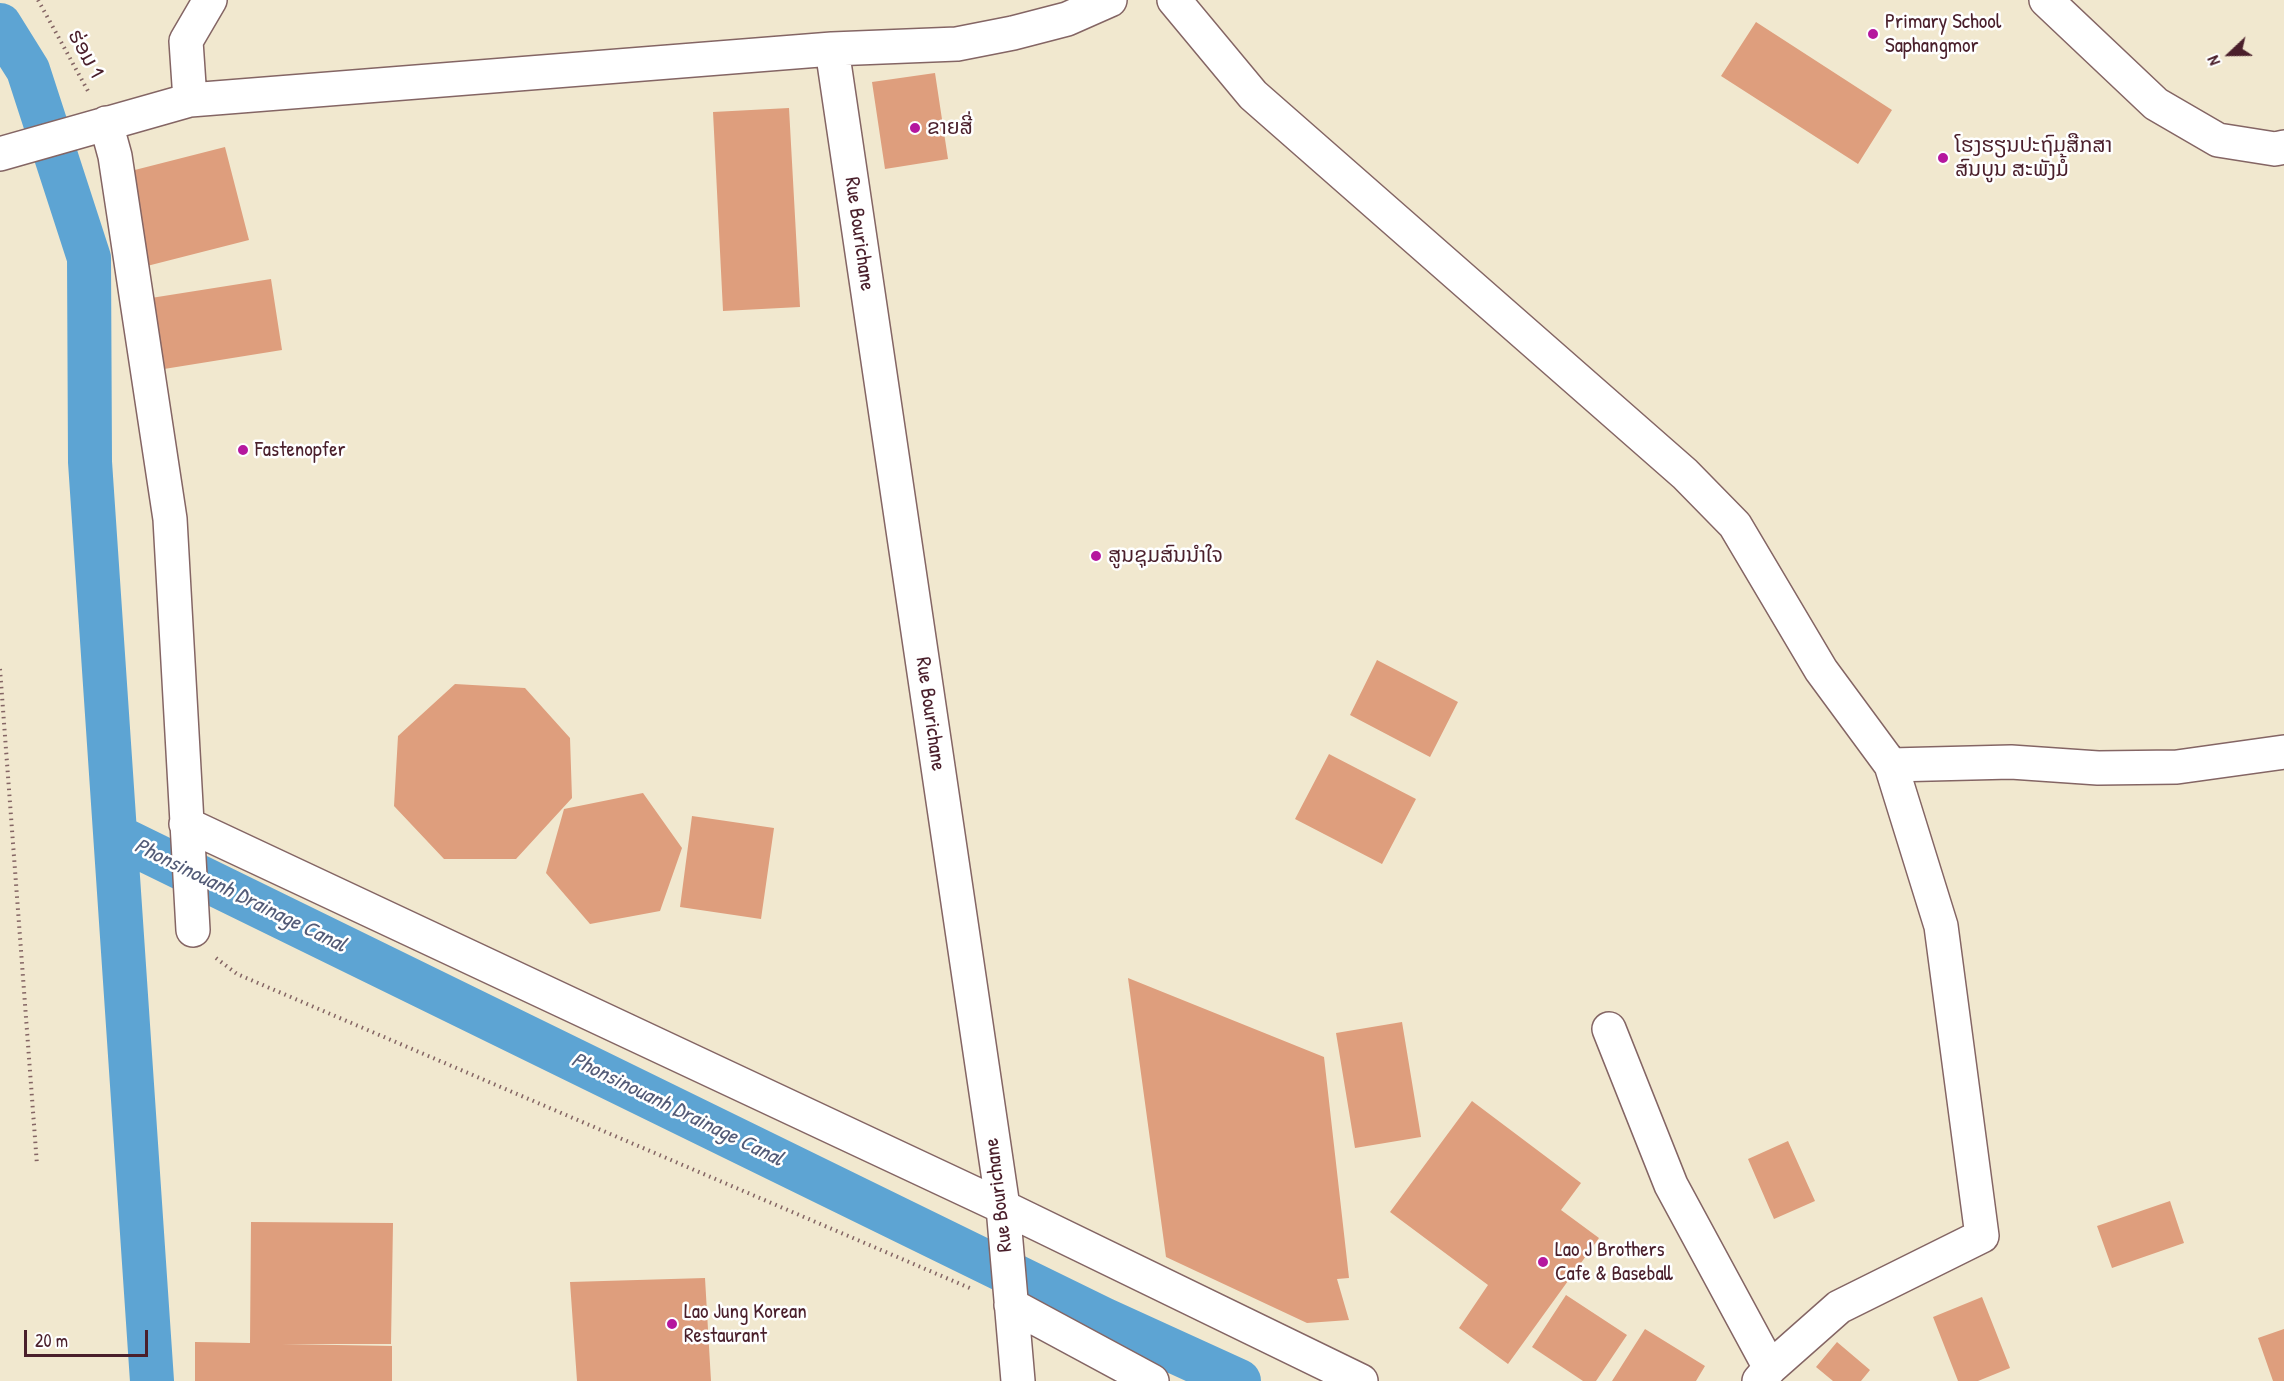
<!DOCTYPE html>
<meta charset="utf-8">
<style>
body{margin:0}
#map{position:relative;width:2284px;height:1381px;overflow:hidden;background:#f1e8cf;font-family:"Patrick Hand",sans-serif}
canvas{display:block}
.north{position:absolute;left:2200px;top:24px;width:60px;height:60px;-webkit-text-stroke:4px #fff;paint-order:stroke;rotate:248deg;font-size:16px;font-weight:700;line-height:24px;text-align:center;color:#4a1f2b}
.north::after{content:'';display:block;margin:auto;width:21px;height:27px;background:#4a1f2b;clip-path:polygon(50% 0,100% 100%,50% 72%,0 100%)}
.scale{position:absolute;left:24px;top:1330px;width:124px;height:27px;box-sizing:border-box;border:3px solid #4a1f2b;border-top:0;padding-left:8px;font-size:18px;line-height:21px;white-space:nowrap;color:#4a1f2b;-webkit-text-stroke:4px #fff;paint-order:stroke}
</style>
<div id="map">
<canvas width="2284" height="1381"></canvas>
<div class="north">N</div>
<div class="scale">20 m</div>
</div>
<script>
const g = document.querySelector('canvas').getContext('2d');
g.lineJoin = 'round';
function stroke(path, color, width, dash) {
  g.strokeStyle = color;
  g.lineWidth = width;
  g.lineCap = dash ? 'butt' : 'round';
  g.setLineDash(dash || []);
  g.stroke(path);
}
function fillPath(path, color) {
  g.fillStyle = color;
  g.fill(path, 'evenodd');
}
function label(font, color, halo, rows, align = 'center') {
  g.font = font + ' "Patrick Hand","Noto Sans Lao",sans-serif';
  g.lineWidth = 5;
  g.setLineDash([]);
  g.textBaseline = 'middle';
  g.strokeStyle = halo;
  g.fillStyle = color;
  for (const [text, x, y, turn = 0] of rows) {
    g.save();
    g.translate(x, y);
    g.rotate((+turn || 0) * Math.PI / 180);
    g.textAlign = isNaN(turn) ? turn : align;
    if (halo) g.strokeText(text, 0, 0);
    g.fillText(text, 0, 0);
    g.restore();
  }
}
stroke(new Path2D(`
 M0,25L28,70L89,258L90,462L152,1381
 M116,836L1103,1319L1239,1381`), '#5da4d3', 44);
fillPath(new Path2D(`
 M1756,22L1892,110L1858,164L1721,76Z
 M935,73L948,159L885,169L872,82Z
 M789,108L800,307L723,311L713,112Z
 M225,147L249,240L147,266L123,173Z
 M271,279L282,350L164,369L151,298Z
 M1377,660L1458,702L1430,757L1350,715Z
 M455,684L525,688L570,738L572,798L516,859H444L394,806L398,736Z
 M1329,754L1416,799L1382,864L1295,819Z
 M643,793L682,848L660,911L590,924L546,873L564,809Z
 M692,816L774,828L761,919L680,907Z
 M1128,978L1324,1057L1349,1278L1337,1279L1349,1320L1307,1323L1166,1257Z
 M1402,1022L1421,1137L1355,1148L1336,1033Z
 M1472,1101L1581,1183L1561,1210L1599,1238L1508,1364L1459,1328L1488,1285L1390,1212Z
 M1788,1141L1815,1201L1774,1219L1748,1159Z
 M2170,1201L2184,1243L2112,1268L2097,1226Z
 M251,1222L393,1223L391,1344H282L392,1346V1381H195V1342L250,1343Z
 M705,1278L711,1381H577L570,1282Z
 M1566,1295L1627,1335L1596,1381H1583L1532,1347Z
 M1982,1297L2010,1368L1978,1381H1958L1933,1317Z
 M1645,1329L1705,1366L1696,1381H1612Z
 M2284,1329V1381H2273L2258,1338Z
 M1837,1342L1870,1370L1861,1381H1833L1816,1367Z`), '#de9e7d');
const minor = new Path2D(`
 M1174,0L1253,95L1685,474L1735,525L1821,670L1891,765L1941,926L1982,1236L1839,1307L1770,1368L1759,1381
 M2046,0L2156,104L2218,140L2275,149L2284,147
 M832,49L1003,1207L1018,1381
 M190,100L186,41L210,0
 M106,123L115,156L170,519L193,930
 M0,154L190,100L832,49L957,44L1013,33L1067,19L1110,0
 M1891,765L2011,762L2098,768L2177,767L2284,752
 M186,824L1003,1207L1361,1381
 M1609,1029L1671,1185L1770,1368
 M1011,1305L1152,1381`);
stroke(minor, '#846564', 36);
stroke(new Path2D(`
 M38,0L88,91
 M0,669L37,1165
 M216,958L237,974L972,1289`), '#846564', 4, [1.5, 4.5]);
stroke(minor, '#fff', 33);
for (const [x, y, r, color] of [
 [1873,34,6,"#b5179e"],
 [915,128,6,"#b5179e"],
 [1943,158,6,"#b5179e"],
 [243,450,6,"#b5179e"],
 [1096,556,6,"#b5179e"],
 [1543,1262,6,"#b5179e"],
 [672,1324,6,"#b5179e"]
]) {
  const dot = new Path2D();
  dot.arc(x, y, r, 0, 2 * Math.PI);
  g.fillStyle = color;
  g.fill(dot);
  stroke(dot, '#fff', 2);
}
label('21px', '#4a1f2b', '#fff', [
 ["Primary School",1885,22],
 ["Saphangmor",1885,46],
 ["ຂາຍສີ່",927,128],
 ["ໂຮງຮຽນປະຖົມສືກສາ",1955,146],
 ["ສົນບູນ ສະພັງມໍ້",1955,170],
 ["Fastenopfer",255,450],
 ["ສູນຊຸມສົນນຳໃຈ",1108,556],
 ["Lao J Brothers",1555,1250],
 ["Cafe & Baseball",1555,1274],
 ["Lao Jung Korean",684,1312],
 ["Restaurant",684,1336]
], 'left');
label('21px', '#4a1f2b', '#fff', [
 ["ຮ່ອມ 1",85,54,61],
 ["Rue Bourichane",859,234,82],
 ["Rue Bourichane",930,714,82],
 ["Rue Bourichane",999,1195,-97]
]);
label('italic 22px', '#535b77', '#fff', [
 ["Phonsinouanh Drainage Canal",240,896,26],
 ["Phonsinouanh Drainage Canal",677,1110,26]
]);
</script>
